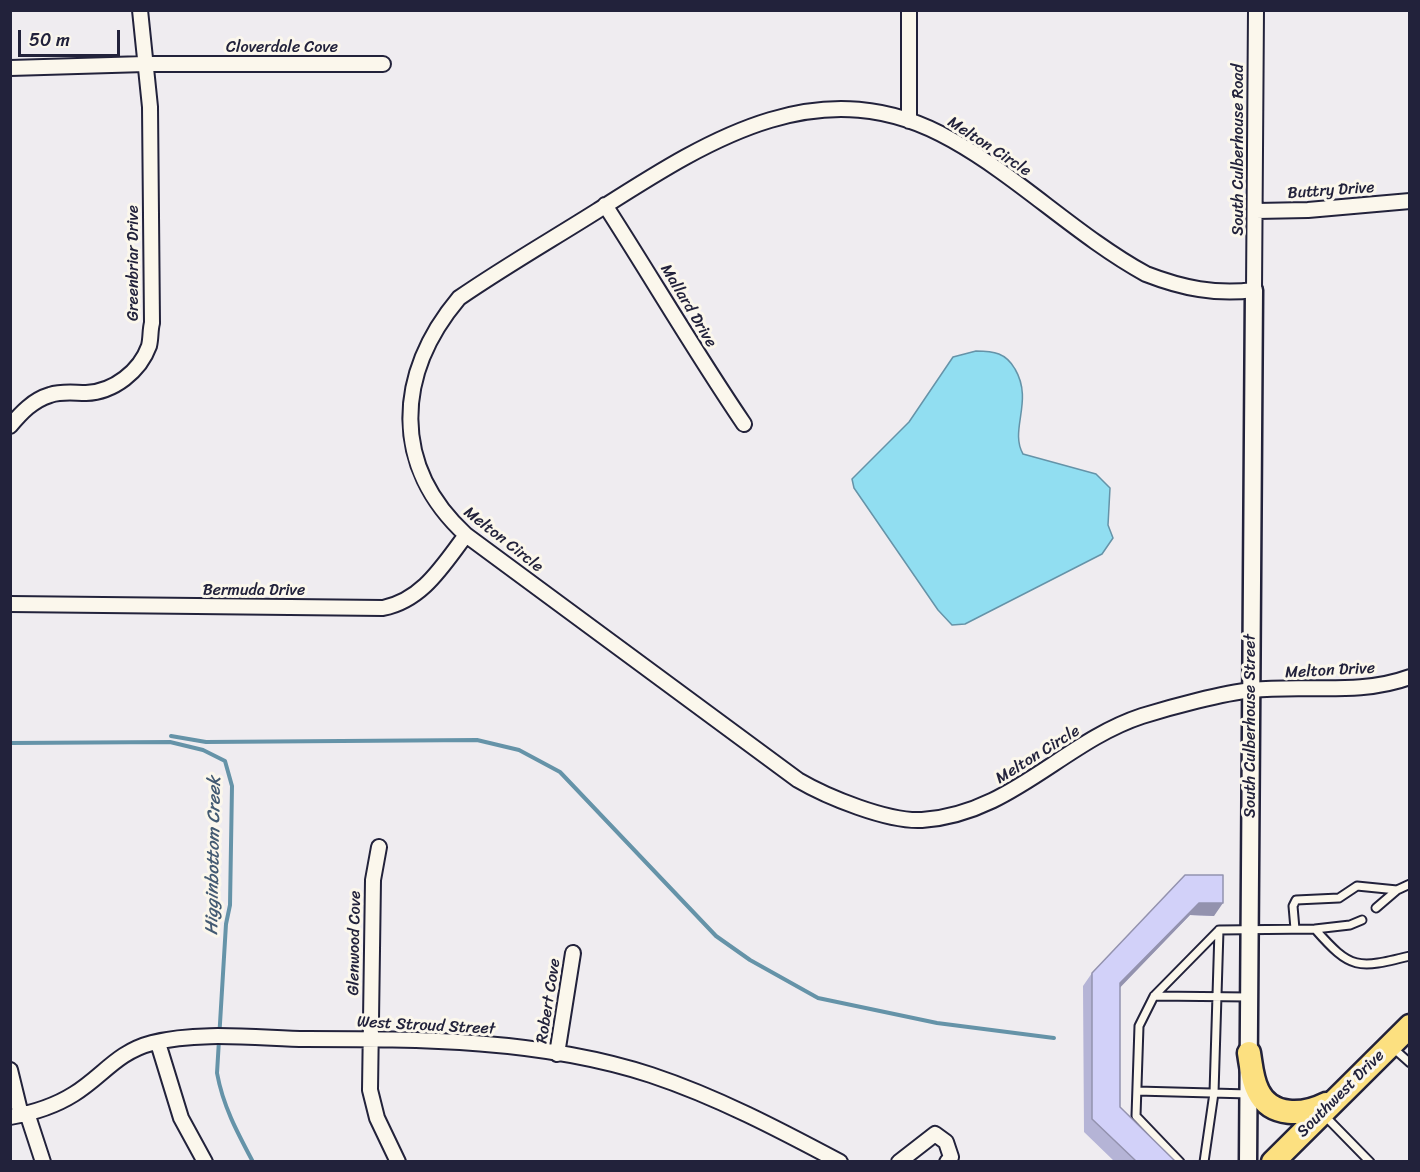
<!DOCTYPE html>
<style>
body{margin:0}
#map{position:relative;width:1420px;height:1172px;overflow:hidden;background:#efecf0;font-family:Sriracha,sans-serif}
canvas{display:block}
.frame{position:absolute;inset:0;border:12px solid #22223b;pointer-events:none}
.scale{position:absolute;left:18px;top:30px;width:102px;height:27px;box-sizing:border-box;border:3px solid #22223b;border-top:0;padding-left:8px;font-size:18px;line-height:21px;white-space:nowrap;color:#22223b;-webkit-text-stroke:4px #fbf7ec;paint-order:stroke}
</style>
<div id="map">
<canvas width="1420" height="1172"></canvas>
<div class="frame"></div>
<div class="scale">50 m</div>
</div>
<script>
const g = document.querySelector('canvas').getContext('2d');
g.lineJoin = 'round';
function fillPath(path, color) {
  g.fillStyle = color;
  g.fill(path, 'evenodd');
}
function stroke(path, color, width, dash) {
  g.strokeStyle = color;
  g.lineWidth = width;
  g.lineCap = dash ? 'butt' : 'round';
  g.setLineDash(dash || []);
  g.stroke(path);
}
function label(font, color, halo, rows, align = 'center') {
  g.font = font + ' Sriracha,sans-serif';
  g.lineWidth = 6;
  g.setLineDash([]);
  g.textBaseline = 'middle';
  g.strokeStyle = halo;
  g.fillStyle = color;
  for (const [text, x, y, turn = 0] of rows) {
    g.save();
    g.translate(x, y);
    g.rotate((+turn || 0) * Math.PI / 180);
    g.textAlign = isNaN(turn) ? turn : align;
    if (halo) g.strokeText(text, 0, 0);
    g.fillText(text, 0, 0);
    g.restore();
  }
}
const water = new Path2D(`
 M976,351C994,351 1006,353 1015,369C1034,401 1009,430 1023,454L1096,474L1110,488L1108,525L1113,538L1102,554L965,624L952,625L938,610L854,488L852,479L909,422L953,357Z`);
fillPath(water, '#91def1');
stroke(water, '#6593a8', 1.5);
stroke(new Path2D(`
 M171,736L206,742L477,740L519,750L560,772L716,936L750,960L818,998L937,1023L1054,1038
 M10,743L170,742L203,750L225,761L232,786L230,905L226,924L217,1073C223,1106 237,1132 253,1162`), '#6593a8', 4);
const service = new Path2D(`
 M1376,908L1397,890
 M1295,929L1293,906L1296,900L1339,898L1357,886L1397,890L1410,884
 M1315,929L1350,925L1362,920
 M1154,996L1249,997
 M1392,1047L1410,1063
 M1137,1091L1249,1094
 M1325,1116L1370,1162
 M1180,1162L1136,1116L1139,1026L1154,996L1219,930L1315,929C1351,970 1357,969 1410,956
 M1204,1162L1214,1093L1219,930`);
const minor = new Path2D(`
 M1256,10L1254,290C1216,295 1182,288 1146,274C1077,236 1020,178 952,140C821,65 707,141 597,211C551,240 504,267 459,298C395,374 391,466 466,535L798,780C827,797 888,822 922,820C1011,814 1063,742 1142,716C1171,707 1223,693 1252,690C1306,684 1358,696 1410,677
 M10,68L145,64H383
 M909,121V10
 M605,205C652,278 695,352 744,424
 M1256,211L1308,210L1410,201
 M10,426C21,413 33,400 50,395C62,391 74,393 86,393C114,392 140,371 149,346C151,338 150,330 152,323L150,107L140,10
 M10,604L383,608C423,600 443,565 466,535
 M379,847L373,880L370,1090L377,1118L398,1162
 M158,1043L181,1118L205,1162
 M557,1054L573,953
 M10,1070L21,1115
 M27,1113L43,1162
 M10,1117C33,1113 55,1106 74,1094C103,1076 117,1052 152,1043C198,1031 258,1038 306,1039C420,1039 541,1039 651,1075C717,1097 778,1129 840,1162
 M899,1162L935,1134L946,1142L951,1157L947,1162`);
const tertiary = new Path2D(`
 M1248,1162L1254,290`);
const primary = new Path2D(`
 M1249,1053C1251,1065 1252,1080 1258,1091C1271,1118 1304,1115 1326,1104
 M1273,1162L1410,1026`);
stroke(service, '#22223b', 11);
stroke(minor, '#22223b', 18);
stroke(tertiary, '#22223b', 21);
stroke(primary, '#22223b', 27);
stroke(service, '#fbf7ec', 7);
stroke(minor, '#fbf7ec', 14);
stroke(tertiary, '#fbf7ec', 16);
stroke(primary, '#fce080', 22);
fillPath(new Path2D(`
 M1223,875L1214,916L1190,915L1120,987V1107L1175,1161H1114L1084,1132L1083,986L1092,973Z`), '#b5b4d6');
fillPath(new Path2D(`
 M1199,903H1223L1214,916L1190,915L1112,996L1120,983Z`), '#9392ae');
const building = new Path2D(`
 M1185,875H1223V903H1199L1120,983V1107L1175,1161H1136L1092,1119V973Z`);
fillPath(building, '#d2d1f9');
stroke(building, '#9392ae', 1.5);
label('16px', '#22223b', '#fbf7ec', [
 ["Cloverdale Cove",282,48],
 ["Melton Circle",989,147,33],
 ["South Culberhouse Road",1239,150,-90],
 ["Buttry Drive",1331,191,-4],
 ["Greenbriar Drive",134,263,-90],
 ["Mallard Drive",688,306,59],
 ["Melton Circle",503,540,38],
 ["Bermuda Drive",254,591],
 ["Melton Drive",1330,671,-3],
 ["South Culberhouse Street",1251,726,-90],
 ["Melton Circle",1038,755,-32],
 ["Glenwood Cove",355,943,-89],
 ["Robert Cove",549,1001,-81],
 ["West Stroud Street",426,1026,3],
 ["Southwest Drive",1341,1094,-45]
]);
label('italic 18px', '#435a72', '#fbf7ec', [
 ["Higginbottom Creek",214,856,-89]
]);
</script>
